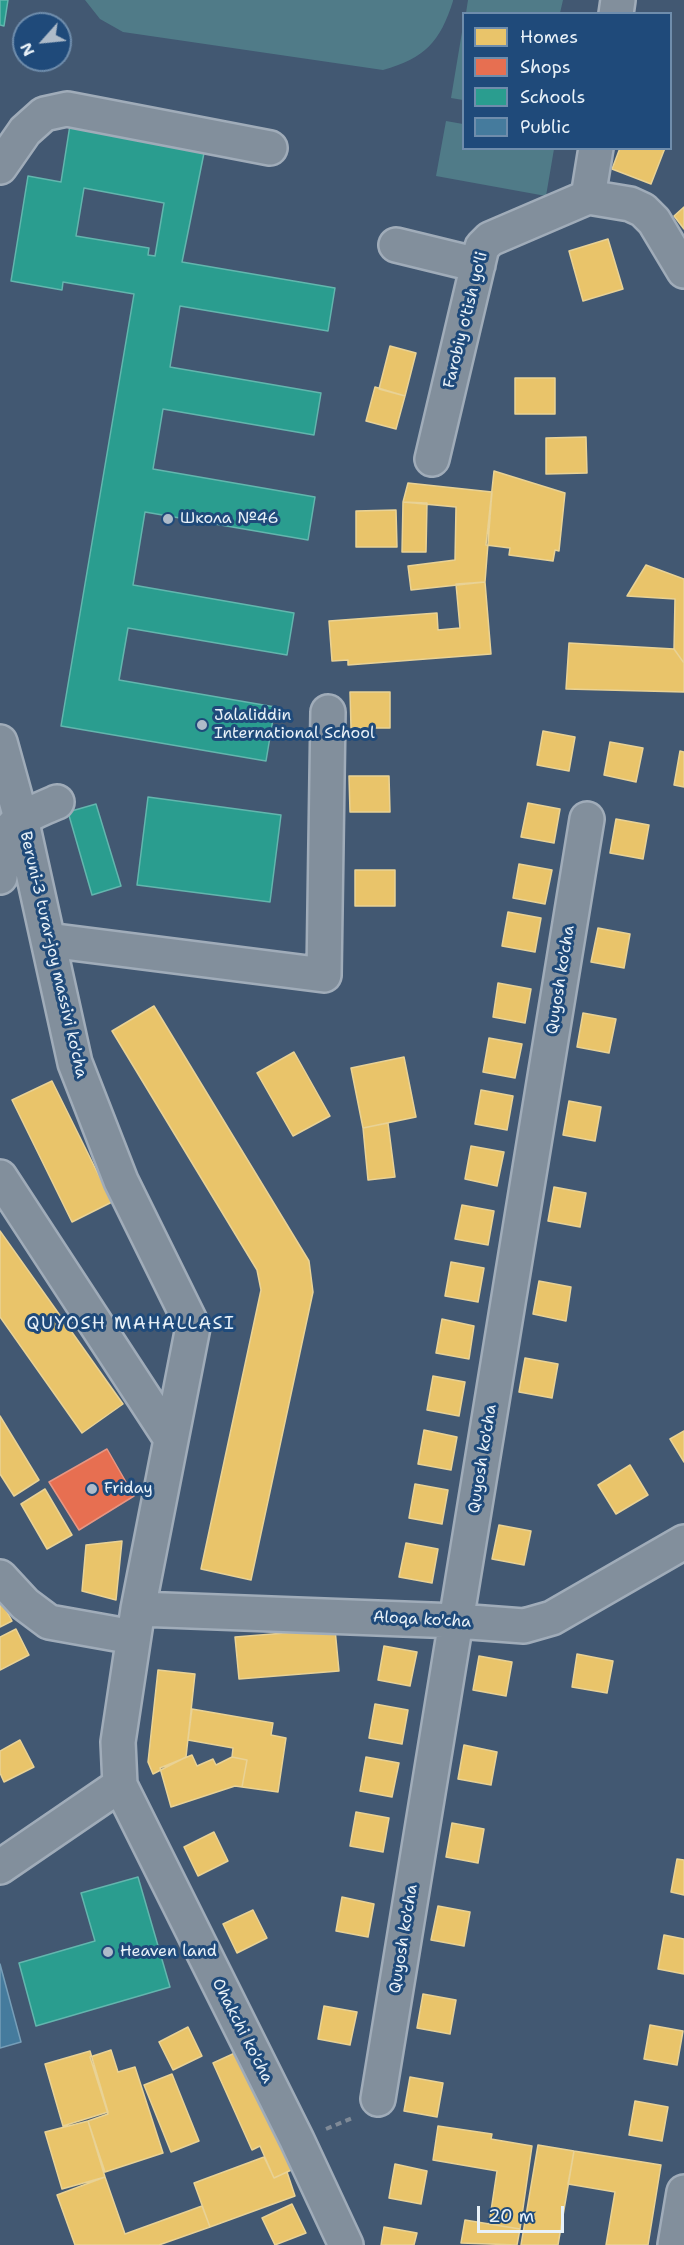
<!DOCTYPE html>
<meta charset="utf-8">
<style>
body{margin:0}
#map{position:relative;width:684px;height:2245px;overflow:hidden;background:#425872;font-family:"Shantell Sans",sans-serif}
canvas{display:block}
.legend{position:absolute;left:462px;top:12px;width:210px;height:138px;box-sizing:border-box;background:#1f4a7a;border:2px solid #6f8dac;margin:0;padding:8px 10px;list-style:none;font-size:18px;color:#e8f1f8}
.legend li{display:flex;align-items:center;gap:12px;height:30px}
.legend b{width:30px;border:2px solid #6f8dac}
.north{position:absolute;left:12px;top:12px;width:60px;height:60px;box-sizing:border-box;background:#1f4a7a;border:2px solid #6f8dac;border-radius:50%;rotate:243deg;font-size:16px;font-weight:700;line-height:24px;text-align:center;color:#e8f1f8}
.north::after{content:'';display:block;margin:auto;width:21px;height:27px;background:#aebbc9;clip-path:polygon(50% 0,100% 100%,50% 72%,0 100%)}
.scale{position:absolute;left:477px;top:2206px;width:87px;height:27px;box-sizing:border-box;border:3px solid #e8f1f8;border-top:0;padding-left:8px;font-size:18px;line-height:21px;white-space:nowrap;color:#e8f1f8;-webkit-text-stroke:4px #1f4a7a;paint-order:stroke}
</style>
<div id="map">
<canvas width="684" height="2245"></canvas>
<ul class="legend">
<li><b style="height:16px;background:#e9c46a"></b>Homes</li>
<li><b style="height:16px;background:#e76f51"></b>Shops</li>
<li><b style="height:16px;background:#2a9d8f"></b>Schools</li>
<li><b style="height:16px;background:#457b9d"></b>Public</li>
</ul>
<div class="north">N</div>
<div class="scale">20 m</div>
</div>
<script>
const g = document.querySelector('canvas').getContext('2d');
g.lineJoin = 'round';
function fillPath(path, color) {
  g.fillStyle = color;
  g.fill(path, 'evenodd');
}
function stroke(path, color, width, dash) {
  g.strokeStyle = color;
  g.lineWidth = width;
  g.lineCap = dash ? 'butt' : 'round';
  g.setLineDash(dash || []);
  g.stroke(path);
}
function label(font, color, halo, rows, align = 'center') {
  g.font = font + ' "Shantell Sans",sans-serif';
  g.lineWidth = 6;
  g.setLineDash([]);
  g.textBaseline = 'middle';
  g.strokeStyle = halo;
  g.fillStyle = color;
  for (const [text, x, y, turn = 0] of rows) {
    g.save();
    g.translate(x, y);
    g.rotate((+turn || 0) * Math.PI / 180);
    g.textAlign = isNaN(turn) ? turn : align;
    if (halo) g.strokeText(text, 0, 0);
    g.fillText(text, 0, 0);
    g.restore();
  }
}
fillPath(new Path2D(`
 M85,0H453V1C440,42 425,58 383,70L123,32L100,19Z
 M468,0H563L560,13H466Z
 M463,26V100L451,98Z
 M446,121L463,124L464,148L554,149L546,196L436,176Z`), '#507b88');
const homes = new Path2D(`
 M620,148H665L651,184L612,169Z
 M684,207V229L674,216Z
 M608,239L623,289L583,301L569,251Z
 M390,346L416,353L405,396L379,389Z
 M515,378H555V414H515Z
 M375,387L405,396L396,429L366,421Z
 M586,437L587,473L546,474V438Z
 M494,471L565,493L559,551L555,550L553,561L509,555L510,548L486,545Z
 M408,483L492,492L485,582L411,590L408,566L455,560L456,507L403,502Z
 M403,502L427,503L426,552H402Z
 M396,510L397,547H356V511Z
 M646,565L684,579V663L674,649L675,599L627,596Z
 M485,582L491,654L348,665V660L332,661L329,621L437,613L438,630L460,628L456,584Z
 M569,643L674,649L684,663V692L566,689Z
 M350,692H390V728H351Z
 M543,731L575,737L569,771L537,765Z
 M610,742L643,748L636,782L604,775Z
 M680,751L684,752V787L674,785Z
 M349,776H389L390,812H350Z
 M528,803L560,809L554,843L521,837Z
 M616,819L649,825L643,859L610,853Z
 M519,864L552,870L545,904L513,898Z
 M355,870H395V906H355Z
 M508,912L541,918L535,952L502,946Z
 M598,928L630,934L624,968L591,962Z
 M498,983L531,989L525,1023L493,1017Z
 M154,1006L309,1261L313,1292L251,1580L201,1569L261,1290L257,1270L112,1031Z
 M583,1013L616,1019L609,1053L577,1047Z
 M489,1038L522,1044L515,1078L483,1072Z
 M294,1052L330,1116L293,1136L257,1073Z
 M404,1057L416,1117L363,1128L351,1068Z
 M52,1081L112,1202L72,1222L12,1100Z
 M481,1090L513,1096L507,1130L475,1124Z
 M569,1101L601,1107L595,1141L563,1135Z
 M388,1123L395,1177L368,1180L363,1128Z
 M471,1146L504,1152L497,1186L465,1179Z
 M554,1187L586,1193L580,1227L548,1221Z
 M462,1205L494,1211L488,1245L455,1239Z
 M0,1231L123,1404L82,1433L0,1317Z
 M451,1262L484,1268L478,1302L445,1296Z
 M539,1281L571,1287L566,1321L533,1314Z
 M442,1319L474,1326L469,1359L436,1353Z
 M525,1358L558,1364L552,1398L519,1392Z
 M433,1376L465,1382L459,1416L427,1410Z
 M0,1416L39,1480L14,1496L0,1474Z
 M424,1430L457,1437L451,1470L418,1464Z
 M684,1431V1462L670,1439Z
 M630,1465L648,1495L616,1514L598,1485Z
 M415,1484L448,1490L442,1524L409,1518Z
 M45,1489L72,1535L47,1549L21,1504Z
 M499,1525L531,1531L524,1565L492,1559Z
 M122,1541L116,1600L82,1591L86,1545Z
 M406,1543L438,1549L432,1583L399,1577Z
 M0,1599L12,1621L0,1627Z
 M16,1629L29,1655L0,1670V1637Z
 M335,1629L339,1671L239,1679L235,1637Z
 M384,1646L417,1652L410,1686L378,1680Z
 M577,1654L613,1661L607,1693L572,1687Z
 M479,1656L512,1662L506,1696L473,1690Z
 M158,1670L195,1674L186,1757L153,1774L148,1762Z
 M375,1704L408,1710L402,1744L369,1738Z
 M192,1709L273,1723L271,1735L286,1738L278,1792L242,1787L247,1760L232,1757L233,1748L188,1740Z
 M20,1740L34,1767L4,1782L0,1773V1751Z
 M464,1745L497,1752L491,1785L458,1779Z
 M192,1755L197,1766L213,1759L216,1765L232,1757L247,1760L242,1787L235,1786L171,1807L160,1768Z
 M366,1757L399,1763L392,1797L360,1791Z
 M356,1812L389,1818L383,1852L350,1846Z
 M452,1823L484,1829L478,1863L446,1857Z
 M214,1832L228,1861L198,1876L184,1847Z
 M677,1859L684,1860V1895L671,1892Z
 M342,1897L374,1904L368,1937L336,1931Z
 M438,1906L470,1912L464,1946L431,1940Z
 M253,1910L267,1938L237,1953L223,1924Z
 M664,1935L684,1939V1974L658,1969Z
 M423,1994L456,2000L450,2034L417,2028Z
 M324,2006L357,2012L350,2045L318,2039Z
 M650,2025L683,2031L677,2065L644,2059Z
 M188,2027L202,2056L173,2070L159,2042Z
 M248,2047L300,2166L274,2178L260,2146L252,2150L213,2063Z
 M111,2050L118,2072L135,2067L163,2153L105,2172L88,2121L108,2114L90,2057Z
 M90,2051L108,2112L63,2126L45,2064Z
 M172,2074L199,2141L171,2152L144,2085Z
 M410,2077L443,2083L437,2117L404,2111Z
 M635,2101L668,2107L662,2141L629,2135Z
 M88,2121L105,2177L62,2189L45,2132Z
 M438,2126L492,2134L491,2139L532,2146L520,2229L489,2224L497,2171L433,2160Z
 M538,2145L574,2151L558,2245H521Z
 M574,2151L661,2165L648,2245H606L615,2192L568,2184Z
 M264,2157L274,2178L287,2172L295,2196L210,2227L194,2183Z
 M395,2164L427,2171L421,2204L389,2198Z
 M105,2177L125,2234L202,2206L210,2227L159,2245H75L57,2195Z
 M292,2204L306,2233L275,2245L262,2218Z
 M465,2220L520,2229L517,2245L461,2243Z
 M384,2227L417,2233L414,2245H381Z`);
fillPath(homes, '#e9c46a');
stroke(homes, '#e9d295', 1.5);
const shops = new Path2D(`
 M107,1449L134,1496L79,1530L49,1482Z`);
fillPath(shops, '#e76f51');
stroke(shops, '#e79683', 1.5);
const schools = new Path2D(`
 M0,0H8L4,26L0,25Z
 M70,125L205,148L182,262L335,288L328,331L180,306L170,367L321,393L314,435L163,409L153,469L315,497L308,540L145,512L133,585L294,613L287,655L128,628L119,680L275,707L266,761L61,726L134,294L63,282L62,290L11,281L28,176L61,182ZM84,188L164,203L155,256L148,255L149,248L76,236Z
 M148,797L281,815L270,902L137,885Z
 M96,804L121,886L92,895L68,812Z
 M138,1877L170,1987L36,2026L19,1963L95,1941L81,1893Z`);
fillPath(schools, '#2a9d8f');
stroke(schools, '#63b6ae', 1.5);
const public = new Path2D(`
 M0,1964L21,2042L0,2048Z`);
fillPath(public, '#457b9d');
stroke(public, '#769eb8', 1.5);
const minor = new Path2D(`
 M616,14L618,0
 M0,167L25,131L44,114L67,109L270,148
 M588,197L596,148
 M396,245L478,265
 M432,459L482,247L490,239L588,197L630,204L643,210L654,221L684,271
 M0,742L21,818L75,1063L121,1181L193,1327L138,1609L118,1742L120,1785L297,2140L346,2245
 M0,877C8,822 6,824 57,802
 M48,940L324,975L328,712
 M0,1177L171,1439
 M0,1577L25,1604L49,1622L133,1637
 M138,1609L457,1621L524,1626L552,1618L684,1542
 M0,1867L120,1785
 M378,2099L587,819
 M675,2245L684,2192`);
stroke(minor, '#a0acb9', 38);
stroke(new Path2D(`
 M326,2129L355,2117`), '#7f8a97', 4, [6, 4.5]);
stroke(minor, '#828f9c', 33);
for (const [x, y, r, color] of [
 [168,519,6,"#aebbc9"],
 [202,725,6,"#aebbc9"],
 [92,1489,6,"#aebbc9"],
 [108,1952,6,"#aebbc9"]
]) {
  const dot = new Path2D();
  dot.arc(x, y, r, 0, 2 * Math.PI);
  g.fillStyle = color;
  g.fill(dot);
  stroke(dot, '#1f4a7a', 2);
}
label('16px', '#e8f1f8', '#1f4a7a', [
 ["Farobiy o'tish yo'li",466,320,-76],
 ["Beruni-3 turar-joy massivi ko'cha",53,955,77],
 ["Quyosh ko'cha",561,980,-81],
 ["Quyosh ko'cha",483,1459,-81],
 ["Aloqa ko'cha",422,1620,3],
 ["Quyosh ko'cha",404,1939,-81],
 ["Ohakchi ko'cha",242,2031,63]
]);
label('16px', '#e8f1f8', '#1f4a7a', [
 ["Школа №46",180,519],
 ["Jalaliddin",214,716],
 ["International School",214,734],
 ["Friday",104,1489],
 ["Heaven land",120,1952]
], 'left');
g.letterSpacing = '1.5px';
label('18px', '#e8f1f8', '#1f4a7a', [
 ["QUYOSH MAHALLASI",131,1324]
]);
g.letterSpacing = '0px';
</script>
